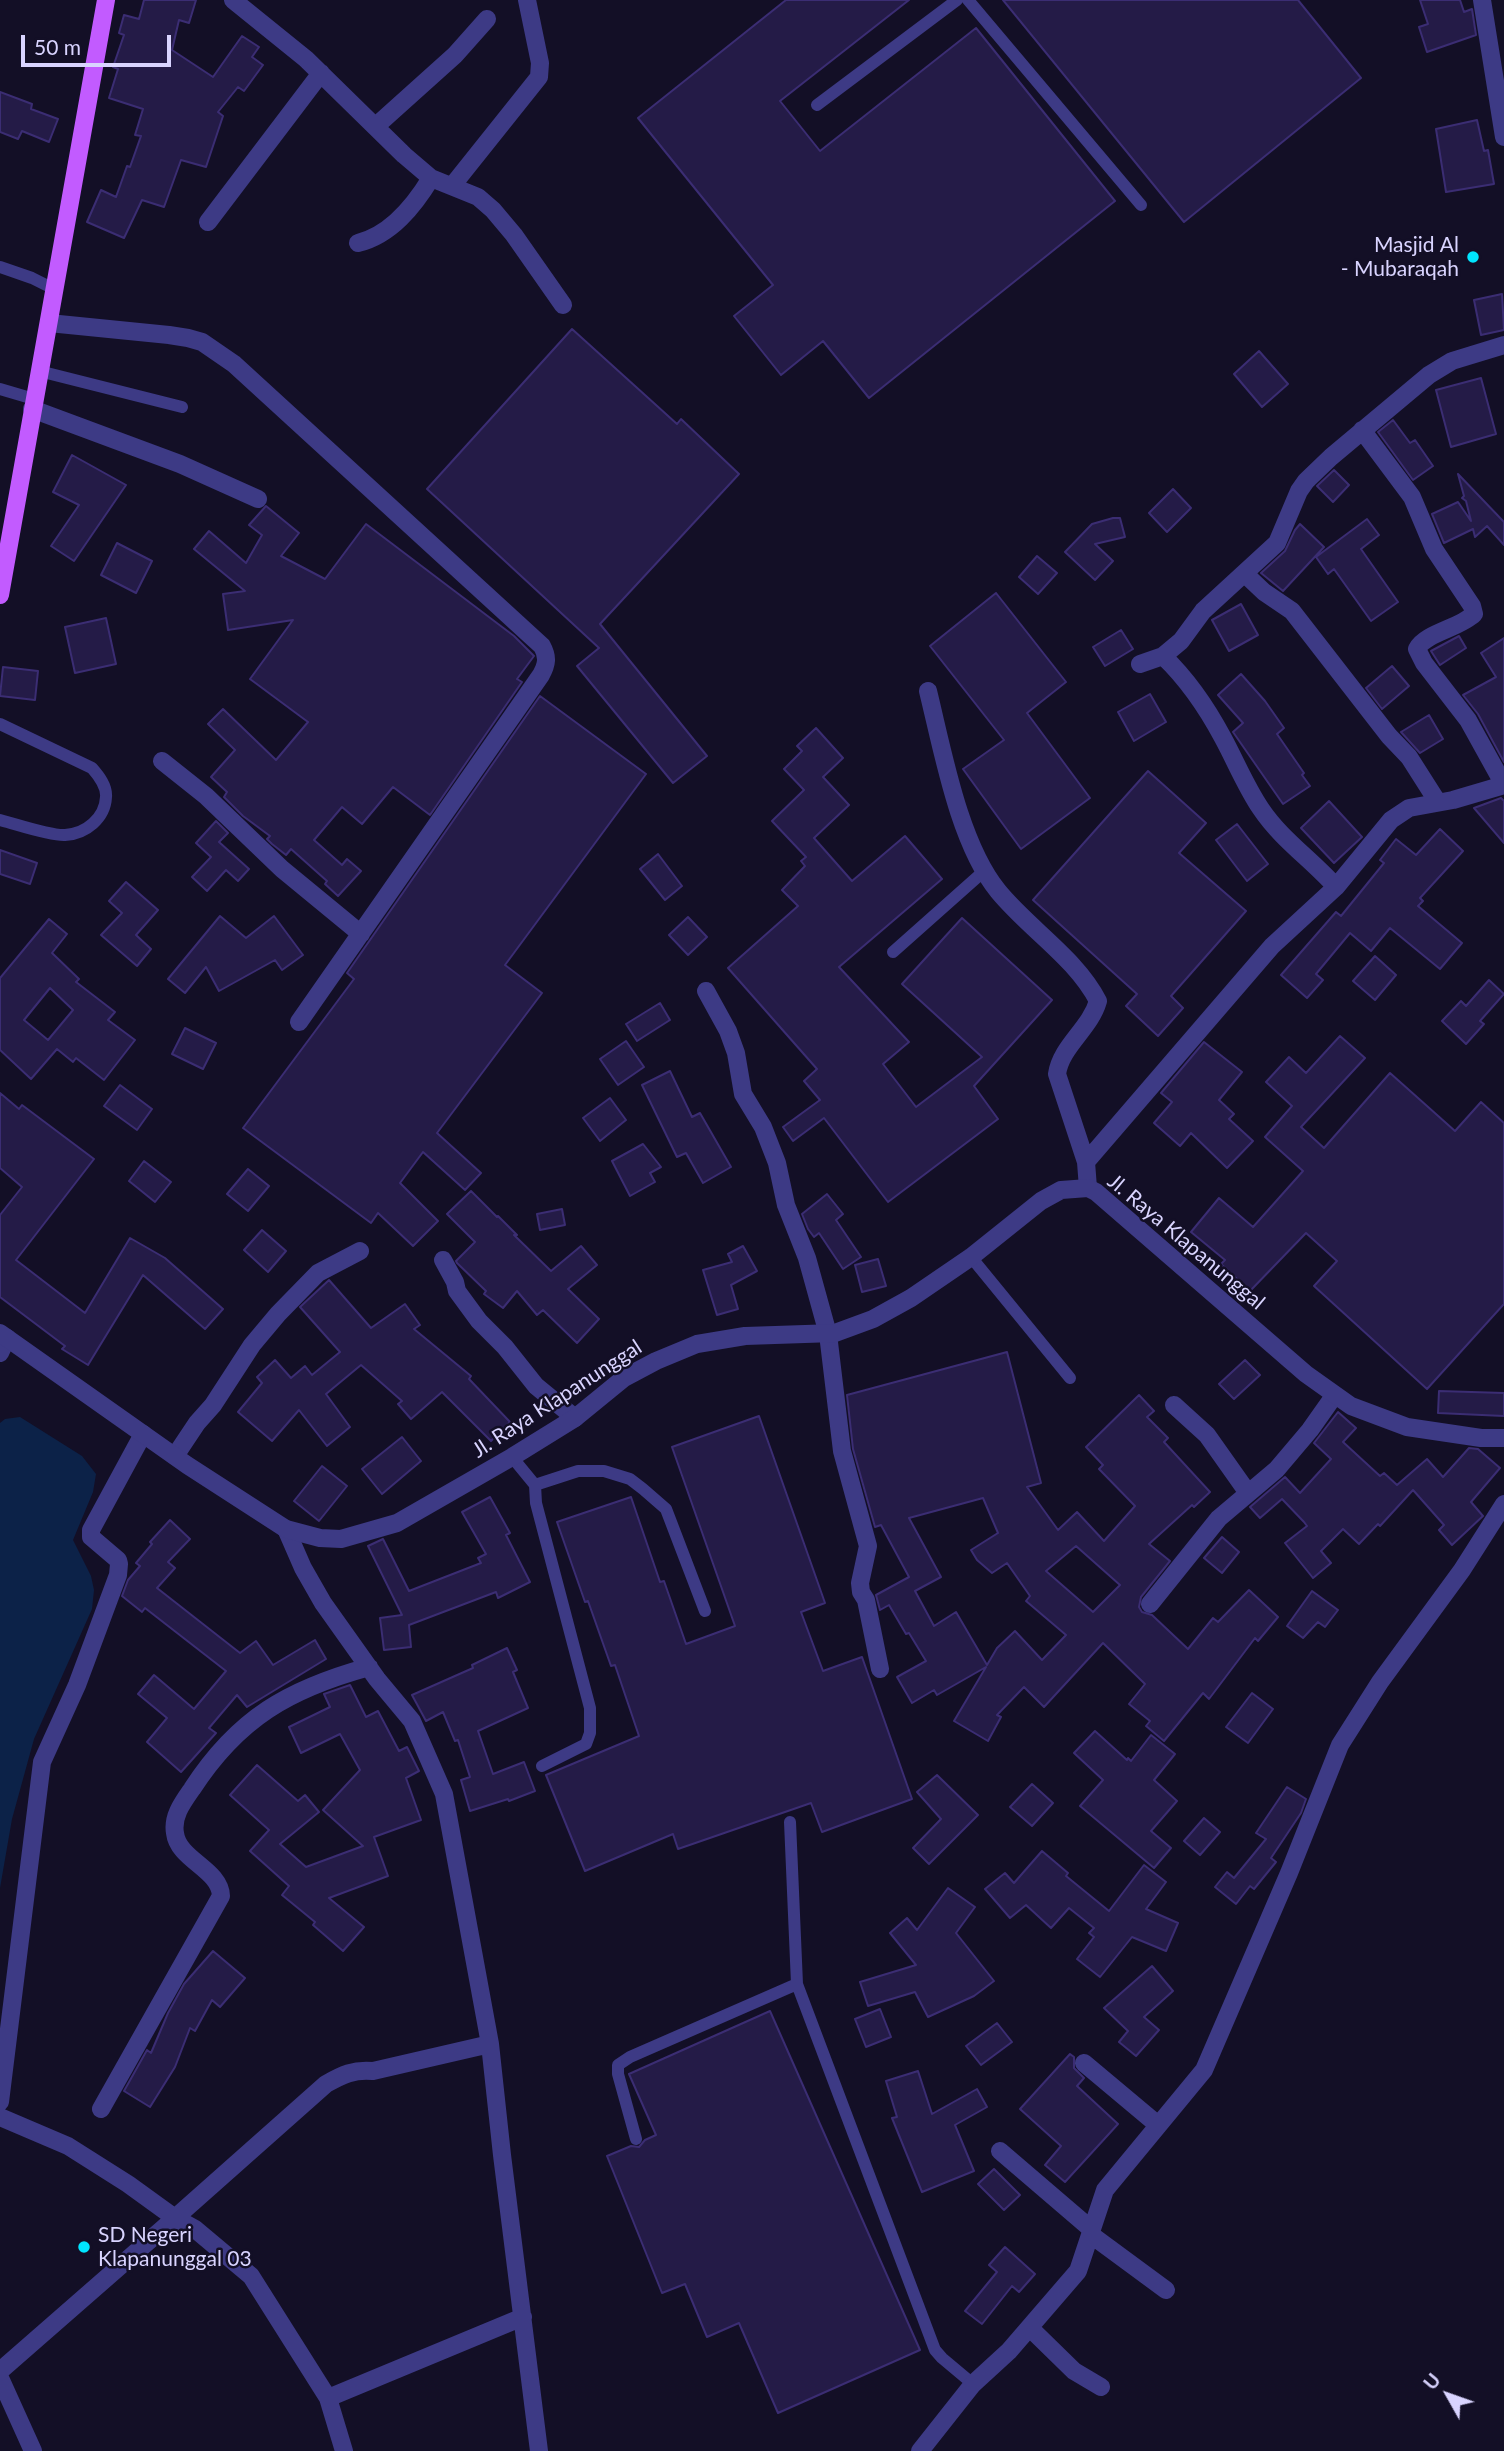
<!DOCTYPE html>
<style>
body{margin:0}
#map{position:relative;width:1504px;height:2451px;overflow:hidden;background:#130f26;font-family:Lato,sans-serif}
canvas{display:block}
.north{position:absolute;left:1413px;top:2360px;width:70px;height:70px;-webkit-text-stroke:5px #130f26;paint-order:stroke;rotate:310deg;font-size:19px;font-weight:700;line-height:28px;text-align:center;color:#d9d4ff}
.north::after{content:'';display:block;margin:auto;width:24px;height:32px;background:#d9d4ff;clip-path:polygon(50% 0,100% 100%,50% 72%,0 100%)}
.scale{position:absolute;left:21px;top:35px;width:150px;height:32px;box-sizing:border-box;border:4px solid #d9d4ff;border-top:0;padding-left:9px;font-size:21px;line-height:24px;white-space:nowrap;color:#d9d4ff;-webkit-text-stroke:5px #130f26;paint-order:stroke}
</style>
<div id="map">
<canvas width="1504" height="2451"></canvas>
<div class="north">U</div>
<div class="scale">50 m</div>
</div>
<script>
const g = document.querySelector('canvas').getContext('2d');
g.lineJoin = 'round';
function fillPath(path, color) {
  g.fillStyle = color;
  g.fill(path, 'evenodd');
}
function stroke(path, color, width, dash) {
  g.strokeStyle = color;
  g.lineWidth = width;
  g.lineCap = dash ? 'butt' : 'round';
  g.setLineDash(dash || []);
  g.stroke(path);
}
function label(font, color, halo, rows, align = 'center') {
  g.font = font + ' Lato,sans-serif';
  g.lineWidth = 5;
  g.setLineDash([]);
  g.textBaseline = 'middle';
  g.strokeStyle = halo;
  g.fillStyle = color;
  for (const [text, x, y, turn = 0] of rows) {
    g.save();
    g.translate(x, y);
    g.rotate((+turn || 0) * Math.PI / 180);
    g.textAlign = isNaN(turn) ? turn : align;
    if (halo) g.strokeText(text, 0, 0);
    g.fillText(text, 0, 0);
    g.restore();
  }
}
fillPath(new Path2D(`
 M20,1417L82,1456L96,1474L93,1492L73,1540L91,1576L94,1590L92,1609L34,1739L12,1819L0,1888V1423L5,1419Z`), '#0c2248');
const building = new Path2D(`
 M144,0H196L189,23L179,20L172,50L213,77L242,36L259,47L252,57L263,65L244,91L238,87L218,112L223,116L206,167L181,160L164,207L142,200L124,238L87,222L101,190L116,197L127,166L130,167L141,136L135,135L143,109L109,98L118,69L113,67L124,35L119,33L124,15L139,19Z
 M786,0H909L780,101L820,151L976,28L1115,201L869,398L823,341L781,375L734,316L773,285L638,118Z
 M1003,0H1298L1361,78L1184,222Z
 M1420,0H1460L1464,12L1472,9L1476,35L1427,52L1419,27L1428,24Z
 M0,92L32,104L31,109L58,119L49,142L22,131L18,139L0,132Z
 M1477,120L1484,151L1488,150L1494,184L1446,192L1436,129Z
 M1502,294L1504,330L1481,335L1474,300Z
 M572,329L677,424L681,419L739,474L600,624L707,756L673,783L577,666L599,648L427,489Z
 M1259,351L1288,384L1262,407L1234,374Z
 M1481,378L1496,434L1451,447L1436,390Z
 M1393,420L1410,443L1415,440L1433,466L1413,480L1378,432Z
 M72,455L126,485L74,561L51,546L79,505L53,492Z
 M1334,470L1349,485L1333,502L1317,486Z
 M1458,474L1504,522V545L1487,526L1475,537L1473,529L1444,543L1432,514L1458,502L1471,521L1466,501L1462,498L1464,496Z
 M1173,489L1191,508L1167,532L1149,513Z
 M266,506L299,533L281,556L325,579L366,524L514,636L534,656L517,679L522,682L430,815L393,787L362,824L342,807L314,840L342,865L347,859L361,871L338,896L325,884L327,881L291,849L286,855L272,844L267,839L270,836L243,816L224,797L227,792L211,777L235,750L208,724L223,709L276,760L308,722L250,679L293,620L228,630L223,594L245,591L194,549L209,531L246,563L262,535L249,525Z
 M1113,518H1120L1125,537L1095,544L1113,561L1095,580L1065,552L1092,524Z
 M1367,519L1379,535L1361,549L1398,602L1371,621L1334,569L1328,574L1316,557Z
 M1300,524L1324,547L1283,591L1261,573L1285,551L1295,530Z
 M117,543L152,561L136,593L101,575Z
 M1037,556L1057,573L1038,594L1019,577Z
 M996,593L1066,682L1027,713L1090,798L1021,849L963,769L1004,740L930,646Z
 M1241,604L1258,635L1229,651L1212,620Z
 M106,618L116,664L75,673L65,627Z
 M1121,630L1133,649L1105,666L1093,647Z
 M1459,636L1466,648L1440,665L1431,651Z
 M1504,638V762L1478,714L1463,695L1496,677L1481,653Z
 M1392,666L1409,686L1382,709L1366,688Z
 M3,667L38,671L35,700L0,696Z
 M1241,674L1265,701L1284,728L1277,734L1304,773L1302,775L1310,786L1283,804L1233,732L1243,723L1218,695Z
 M1150,694L1166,722L1134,741L1118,712Z
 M540,696L646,774L505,965L542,993L437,1133L481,1173L465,1190L423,1152L400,1183L438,1221L413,1246L378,1213L371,1223L243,1128L354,979L347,973Z
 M1429,715L1443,739L1420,753L1401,732Z
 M816,728L843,758L823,777L849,805L814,838L852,881L905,836L942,879L839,967L909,1042L883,1064L916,1107L982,1057L902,984L962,918L1052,1000L974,1086L998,1119L888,1202L824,1118L793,1141L783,1127L820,1100L804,1081L817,1069L728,968L798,906L782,890L805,866L801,861L806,857L772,821L804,790L784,769L802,751L797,746Z
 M1148,771L1206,823L1179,853L1246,911L1171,996L1183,1008L1158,1036L1126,1006L1137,994L1033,900Z
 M1501,798L1504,801V843L1474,808Z
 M1329,801L1362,837L1334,863L1301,828Z
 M216,821L228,833L219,842L249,869L238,881L226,870L207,891L192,877L211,857L196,843Z
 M1237,824L1268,864L1247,881L1216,840Z
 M1440,829L1463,851L1420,898L1423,901L1418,906L1462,943L1440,969L1390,928L1371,951L1350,933L1316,974L1323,980L1307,998L1281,975L1336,912L1341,916L1384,863L1380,860L1396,839L1416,855Z
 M0,850L37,863L30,884L0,874Z
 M658,854L682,886L665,900L640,869Z
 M126,882L158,910L136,935L151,949L137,966L101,935L122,913L109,901Z
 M220,916L246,938L274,916L303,955L282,970L275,960L219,991L206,967L185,993L168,979Z
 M688,917L707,937L688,955L669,935Z
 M49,919L67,934L52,953L79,979L76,982L115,1012L108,1020L135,1040L104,1080L76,1058L73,1062L57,1049L31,1079L0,1050V978ZM50,988L73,1010L48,1040L24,1020Z
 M1375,956L1396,975L1375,1000L1353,981Z
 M1489,980L1504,994L1480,1021L1484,1024L1466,1044L1442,1021L1461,1001L1466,1006Z
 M660,1003L670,1020L637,1041L626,1024Z
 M185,1028L216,1043L203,1069L172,1054Z
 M1340,1036L1365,1058L1301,1127L1324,1148L1390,1073L1455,1131L1481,1102L1504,1123V1304L1427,1389L1314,1286L1337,1261L1306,1233L1250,1291L1221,1264L1225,1260L1191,1232L1219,1198L1253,1227L1303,1171L1265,1137L1292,1106L1266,1082L1289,1057L1306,1073Z
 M626,1041L644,1067L618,1085L600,1059Z
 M1204,1042L1242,1072L1219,1100L1234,1114L1229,1119L1253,1141L1227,1168L1191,1133L1180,1146L1154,1123L1172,1102L1161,1093Z
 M670,1071L692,1117L700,1113L731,1167L703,1183L686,1153L677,1157L642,1085Z
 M120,1085L152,1109L137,1130L104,1106Z
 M0,1093L19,1109L22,1105L94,1159L16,1260L85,1313L130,1238L165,1258L223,1309L205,1329L143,1275L88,1365L62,1349L65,1346L0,1297V1215L22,1187L0,1168Z
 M610,1098L626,1120L600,1141L583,1118Z
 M643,1144L661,1167L650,1173L655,1182L630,1196L612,1161Z
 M144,1161L171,1182L155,1202L129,1181Z
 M248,1169L269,1186L248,1211L227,1194Z
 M471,1191L497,1217L498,1216L517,1235H514L551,1271L581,1246L597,1265L568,1289L599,1319L577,1343L543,1310L537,1315L517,1291L503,1308L484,1294L486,1291L457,1263L456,1261L475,1242L447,1214Z
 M827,1194L843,1214L836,1220L861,1257L843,1269L819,1233L814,1237L808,1229L802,1214Z
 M562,1209L565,1225L540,1230L537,1214Z
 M262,1230L286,1251L268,1272L244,1250Z
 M743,1246L757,1271L731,1285L738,1309L717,1315L703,1270L732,1262L728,1254Z
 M878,1259L886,1286L862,1292L855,1265Z
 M329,1280L371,1328L405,1304L420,1325L414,1329L471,1376L469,1379L510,1422L491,1441L442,1392L411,1419L398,1404L402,1401L361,1365L326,1394L350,1427L327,1446L299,1410L272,1441L238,1412L262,1383L257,1377L275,1360L291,1378L305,1366L312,1375L340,1352L300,1307Z
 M1007,1352L1041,1483L1027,1487L1058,1530L1077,1512L1104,1541L1135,1506L1099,1469L1103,1465L1086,1447L1139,1395L1154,1411L1147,1417L1168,1438L1164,1442L1210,1492L1194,1507L1192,1505L1149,1544L1170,1561L1141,1597L1139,1607L1142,1612L1152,1615L1188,1649L1213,1618L1218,1622L1249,1590L1278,1617L1258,1641L1255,1638L1209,1699L1203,1693L1164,1741L1146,1726L1150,1721L1129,1704L1145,1684L1103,1643L1044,1707L1024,1687L997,1715L1001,1717L988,1741L954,1721L986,1667L937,1695L934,1690L912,1703L897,1677L926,1661L909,1633L906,1634L889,1605L880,1610L876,1595L909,1577L881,1525L875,1527L853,1449L847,1395ZM983,1498L998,1533L971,1550L977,1560L992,1573L1007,1563L1030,1596L1026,1601L1066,1635L1042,1660L1015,1631L997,1648L987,1665L956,1612L934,1626L915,1591L941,1577L909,1518ZM1076,1546L1120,1585L1093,1612L1046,1571Z
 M1245,1360L1260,1375L1234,1399L1219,1384Z
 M1439,1391L1504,1393V1416L1438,1413Z
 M1338,1412L1356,1428L1343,1442L1380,1476L1384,1473L1397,1485L1427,1459L1443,1477L1469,1448L1478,1449L1500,1468L1471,1502L1483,1516L1452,1545L1439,1530L1444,1525L1413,1490L1380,1526L1378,1524L1359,1544L1343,1529L1321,1551L1331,1563L1313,1578L1285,1543L1307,1526L1304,1522L1282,1499L1260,1518L1250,1507L1285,1477L1300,1493L1331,1459L1314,1443Z
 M759,1416L825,1603L801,1612L823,1671L862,1657L912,1799L822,1832L811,1803L678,1849L673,1834L585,1871L546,1775L639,1736L615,1665L611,1666L588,1601L585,1602L557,1522L631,1497L660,1582L664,1581L686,1644L735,1626L672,1447Z
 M402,1437L421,1461L382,1494L362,1469Z
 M322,1466L347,1486L319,1521L294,1501Z
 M490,1497L510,1533L506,1535L530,1582L498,1598L496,1592L409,1625L411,1647L384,1650L380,1618L402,1615L368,1546L383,1539L409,1591L481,1563L478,1558L486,1554L462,1512Z
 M170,1520L190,1539L168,1562L175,1568L157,1588L240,1653L256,1641L273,1665L315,1640L326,1659L247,1707L237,1695L209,1728L216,1733L181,1772L147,1742L167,1718L138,1694L154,1675L194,1709L226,1671L145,1608L142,1612L122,1596L128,1580L140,1566L136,1563L152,1544L150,1542Z
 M1222,1537L1239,1552L1222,1573L1204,1558Z
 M1312,1591L1338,1610L1325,1627L1318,1622L1303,1638L1287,1626Z
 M507,1648L517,1670L513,1672L528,1708L478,1731L493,1774L524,1762L535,1791L509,1801L508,1799L470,1811L461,1780L470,1777L458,1740L455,1741L443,1712L426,1721L412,1695L473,1668L472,1665Z
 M350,1685L366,1717L378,1711L399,1751L407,1747L419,1771L406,1778L421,1820L374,1837L388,1876L329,1898L364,1927L343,1951L313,1925L315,1922L282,1895L289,1886L250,1851L269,1830L230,1795L257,1765L298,1801L305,1795L319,1812L280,1844L306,1867L363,1846L323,1810L360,1770L340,1734L301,1753L289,1727L330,1707L324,1694Z
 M1252,1693L1273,1709L1248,1743L1226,1727Z
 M1095,1731L1127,1760L1128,1758L1131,1761L1151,1735L1175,1754L1154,1780L1177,1801L1151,1831L1171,1848L1154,1868L1080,1806L1103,1780L1074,1753Z
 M937,1775L978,1815L929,1864L913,1848L941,1819L917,1792Z
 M1032,1784L1053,1803L1032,1826L1010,1807Z
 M1287,1787L1306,1799L1301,1813L1271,1858L1276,1862L1254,1889L1250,1886L1236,1904L1215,1887L1227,1872L1234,1878L1266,1839L1256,1833Z
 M1204,1818L1220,1832L1200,1855L1184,1841Z
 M1042,1851L1068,1873L1066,1876L1109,1911L1144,1865L1166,1882L1146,1909L1178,1923L1166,1951L1132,1937L1100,1977L1077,1959L1094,1937L1089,1933L1094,1928L1069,1908L1051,1928L1026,1905L1010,1918L985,1889L1005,1873L1014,1883Z
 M948,1888L975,1907L956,1933L994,1981L974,1996L928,2017L915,1992L868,2006L860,1982L916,1965L890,1933L907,1918L917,1930Z
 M213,1951L245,1978L220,2007L212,2000L195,2031L190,2028L175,2067L150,2107L124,2091L147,2050L151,2053L168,2013L184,1984Z
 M1152,1966L1173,1991L1144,2017L1159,2030L1136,2056L1119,2042L1128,2031L1104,2008Z
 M880,2009L891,2037L866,2047L855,2019Z
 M770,2011L920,2350L778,2413L739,2323L707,2337L685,2284L662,2293L607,2156L631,2146L639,2147L645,2140L656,2135L629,2074Z
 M997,2023L1012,2042L981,2065L966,2046Z
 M1070,2054L1074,2057V2068L1084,2078L1077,2086L1118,2124L1065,2182L1045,2165L1061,2146L1020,2109Z
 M918,2071L932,2114L977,2089L987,2107L955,2125L974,2171L922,2192L892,2118L897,2117L886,2081Z
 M994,2169L1020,2195L1004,2210L978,2184Z
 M1005,2247L1035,2274L1019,2292L1012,2286L982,2324L965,2311L997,2272L989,2265Z`);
fillPath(building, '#241b47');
stroke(building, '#3b2d73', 2);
stroke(new Path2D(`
 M968,0L1141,205
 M817,105L957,0
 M0,267L32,278L54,289
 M39,371L182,407
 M0,389L34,399
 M0,724L92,768C99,776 107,786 106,797C105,818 86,834 65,835C50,836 16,824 0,820
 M893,952L983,872
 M971,1257L1070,1378
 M512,1457L535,1485L536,1503L590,1708V1733L586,1744L542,1766
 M535,1485L578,1471H604L630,1479L643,1489L666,1509L705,1611
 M790,1822L797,1984L935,2350L942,2358L973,2384
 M636,2139L618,2074V2065L630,2057L797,1984`), '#3d3a85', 12);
stroke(new Path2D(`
 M233,0L306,59L404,155L431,178L478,197L493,210L514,235L563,305
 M1482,0L1504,137
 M376,126L455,55L487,19
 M452,186L539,77L540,63L527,0
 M208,222L321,73
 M358,243C391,235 414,206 431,178
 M49,323L169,335L188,338L202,342L234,364L542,646C548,657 547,664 541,675L299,1022
 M32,409L180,464L258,499
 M1362,430L1412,497L1434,549L1472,606L1474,614C1460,628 1425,633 1417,649L1424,663L1468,720L1504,785
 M1245,574L1264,592L1292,611L1389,736L1409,757L1437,801
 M1163,656C1187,679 1207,708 1223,738C1236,762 1246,787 1261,809C1281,839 1312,860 1336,887
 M1140,664L1163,656L1181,641L1203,611L1277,543L1299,491L1306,481L1331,457L1429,375L1452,361L1504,345
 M928,691C943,752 959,843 998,891C1029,929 1076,958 1098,1001C1090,1029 1061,1046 1057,1074L1086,1162
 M162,761L206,796L282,869L361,934
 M706,991L728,1031L736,1053L743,1094L763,1127L777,1163L786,1205L807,1258L828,1334L842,1451L868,1546L860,1583L861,1592L866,1600L880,1669
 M1088,1188L1086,1162L1272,946L1336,887L1391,820L1409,808L1453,800L1504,785
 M443,1260L455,1282L457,1291L479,1321L505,1347L536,1386L575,1418
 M0,1353L7,1338
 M1174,1405L1207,1435L1248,1493
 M175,1456L197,1423L213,1405L252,1345L278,1314L318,1273L360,1251
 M286,1529L303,1568L323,1603L377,1679L412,1721L444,1794L490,2044L502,2155L539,2451
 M1150,1604L1219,1518L1277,1469L1310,1430L1334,1396
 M1084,2063L1158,2125
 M0,2102L42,1762L77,1685L118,1575L119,1564L118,1560L91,1537V1530L143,1434
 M101,2109L221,1896C220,1869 178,1860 175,1833C172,1816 183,1802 192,1789C238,1718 289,1689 369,1667
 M0,2117L68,2146L128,2184L175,2218L326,2084C342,2075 354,2069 373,2071L490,2044
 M1000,2151L1091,2229
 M1090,2234L1166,2290
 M1030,2328L1074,2371L1101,2387
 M0,2371L175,2218L195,2229L251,2276L328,2398L344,2451
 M0,2378L33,2451
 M328,2398L523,2317
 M920,2451L973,2384L1009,2351L1078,2271L1105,2190L1204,2070L1289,1873L1340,1745L1380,1682L1462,1570L1504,1504`), '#3d3a85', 18);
stroke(new Path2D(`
 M0,1333L187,1465L286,1529L320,1538L341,1539L397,1523L512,1457L575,1418L624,1378L656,1361L697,1344L745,1336L835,1333L873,1319L911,1298L971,1257L1041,1201L1061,1190L1088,1188L1096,1192L1306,1374L1351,1406L1407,1427L1481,1438H1504`), '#3d3a85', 18);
stroke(new Path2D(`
 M0,595L106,0`), '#c25bff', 18);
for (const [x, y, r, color] of [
 [1473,257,7,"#00e5ff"],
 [84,2247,7,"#00e5ff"]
]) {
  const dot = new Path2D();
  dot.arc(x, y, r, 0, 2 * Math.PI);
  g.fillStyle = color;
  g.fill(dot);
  stroke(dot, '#130f26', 2.5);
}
label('21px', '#d9d4ff', '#130f26', [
 ["Masjid Al",1459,245],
 ["- Mubaraqah",1459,269],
 ["SD Negeri",98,2235,"left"],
 ["Klapanunggal 03",98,2259,"left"]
], 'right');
label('21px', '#d9d4ff', '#130f26', [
 ["Jl. Raya Klapanunggal",1186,1242,40],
 ["Jl. Raya Klapanunggal",557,1399,-33]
]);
</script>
